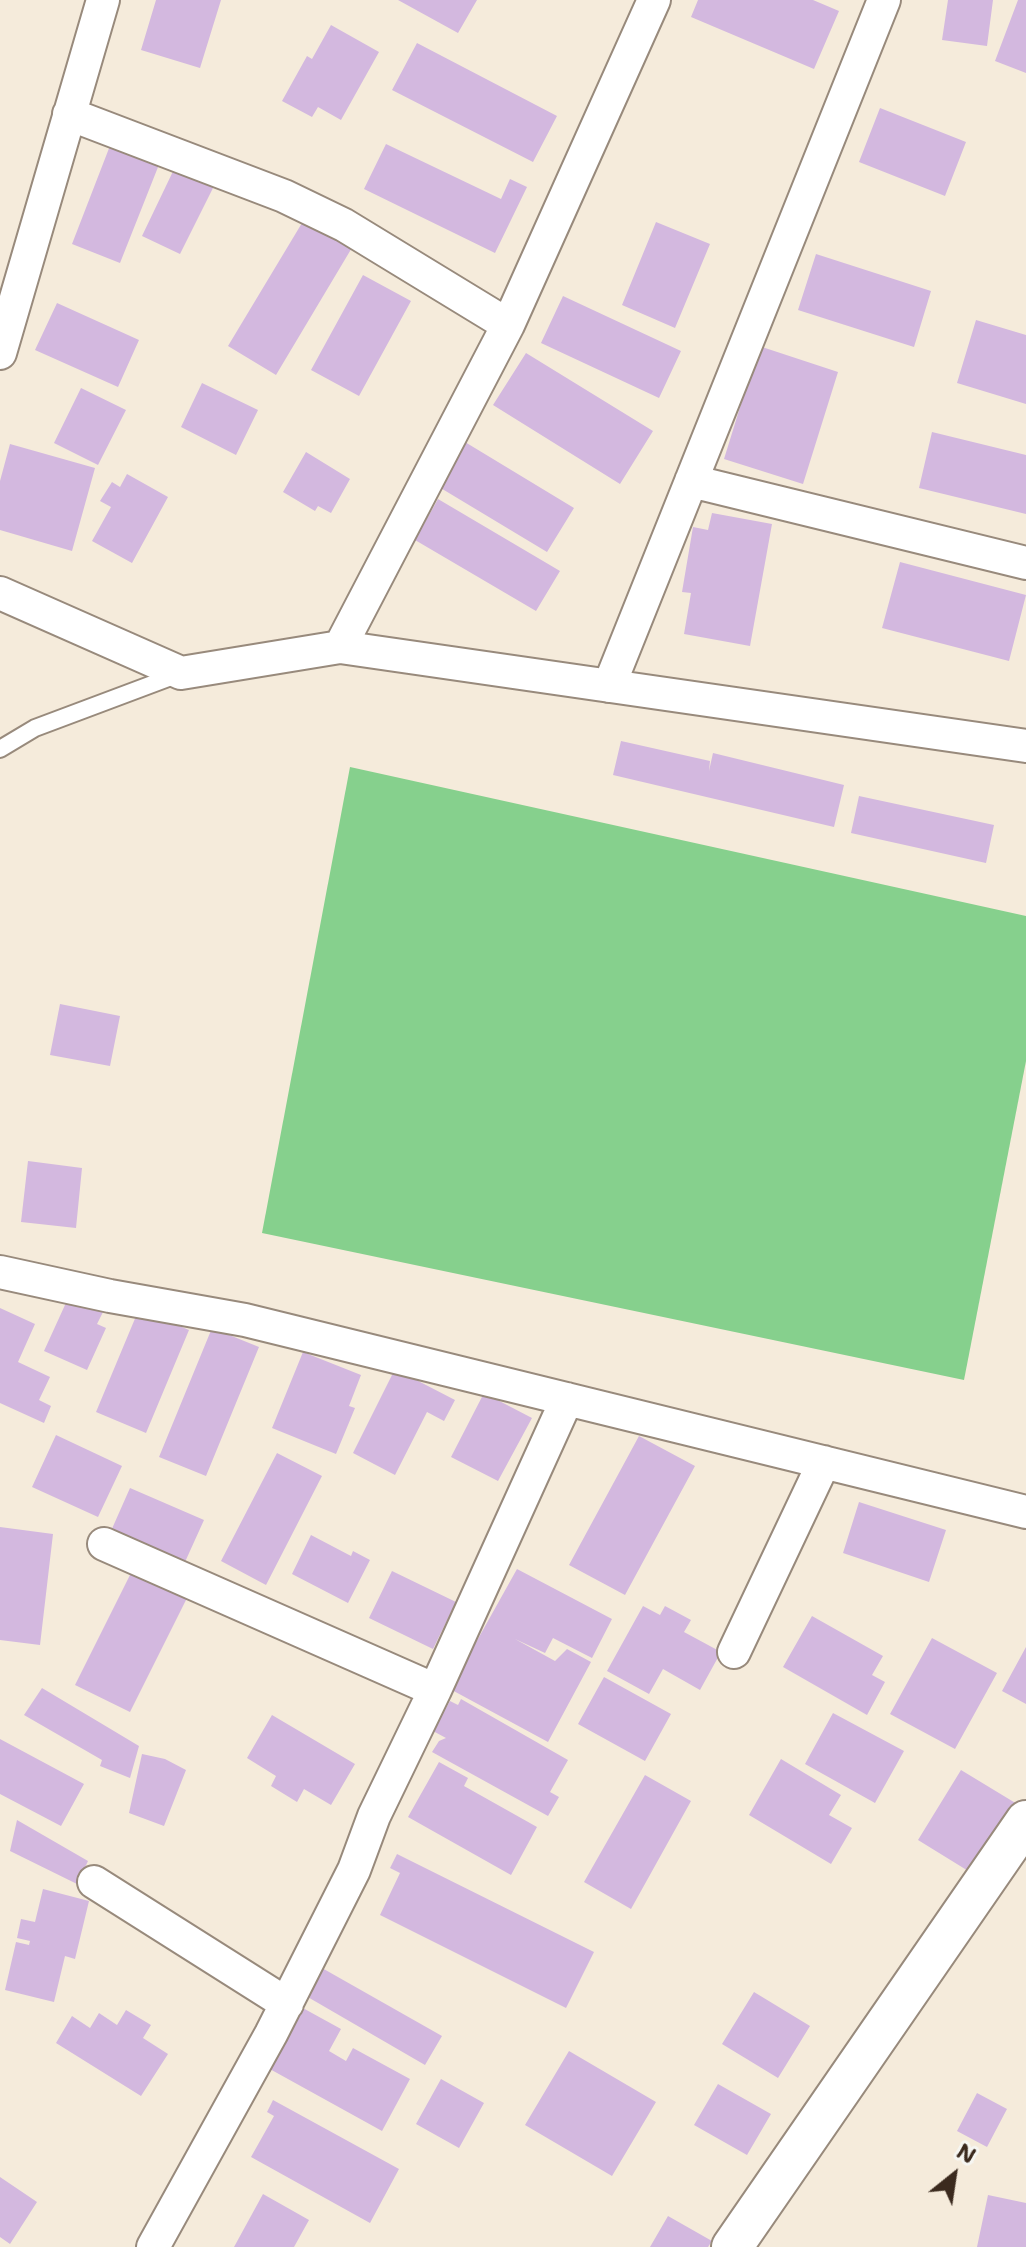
<!DOCTYPE html>
<style>
body{margin:0}
#map{position:relative;width:1026px;height:2247px;overflow:hidden;background:#f5ebdb;font-family:"Shantell Sans",sans-serif}
canvas{display:block}
.north{position:absolute;left:914px;top:2135px;width:80px;height:80px;-webkit-text-stroke:6px #f6f6f2;paint-order:stroke;rotate:30deg;font-size:22px;font-weight:700;line-height:32px;text-align:center;color:#3b2a1e}
.north::after{content:'';display:block;margin:auto;width:28px;height:36px;background:#3b2a1e;clip-path:polygon(50% 0,100% 100%,50% 72%,0 100%)}
</style>
<div id="map">
<canvas width="1026" height="2247"></canvas>
<div class="north">N</div>
</div>
<script>
const g = document.querySelector('canvas').getContext('2d');
g.lineJoin = 'round';
function fillPath(path, color) {
  g.fillStyle = color;
  g.fill(path, 'evenodd');
}
function stroke(path, color, width, dash) {
  g.strokeStyle = color;
  g.lineWidth = width;
  g.lineCap = dash ? 'butt' : 'round';
  g.setLineDash(dash || []);
  g.stroke(path);
}
fillPath(new Path2D(`
 M350,767L1026,916V1061L964,1380L262,1233Z`), '#86d08d');
fillPath(new Path2D(`
 M156,0H221L200,68L141,50Z
 M398,0H477L458,33Z
 M698,0H813L839,11L814,69L691,17Z
 M948,0H993L987,46L942,40Z
 M1018,0H1026V73L995,61Z
 M331,25L379,52L341,120L318,107L312,117L282,101L307,56L312,59Z
 M417,43L557,116L533,162L392,90Z
 M880,108L966,142L945,196L859,162Z
 M113,138L162,157L120,263L72,244Z
 M386,144L501,199L510,179L527,187L495,253L364,189Z
 M177,163L216,182L180,254L142,236Z
 M305,218L353,246L276,375L228,346Z
 M656,222L710,244L675,328L622,305Z
 M816,254L931,291L914,347L798,310Z
 M363,275L411,301L359,396L311,370Z
 M563,296L681,351L659,398L541,343Z
 M57,303L139,340L118,387L35,350Z
 M976,320L1026,335V404L957,383Z
 M759,346L838,372L803,484L724,459Z
 M526,353L653,431L620,484L493,405Z
 M202,383L258,410L236,455L181,427Z
 M81,388L126,410L98,465L54,443Z
 M932,432L1026,455V514L919,488Z
 M460,439L574,508L547,552L434,484Z
 M10,444L95,468L72,551L0,530V481Z
 M306,452L350,479L331,513L318,506L315,511L283,492Z
 M127,474L168,497L132,563L92,541L111,507L100,501L112,482L120,487Z
 M438,499L560,571L536,611L415,540Z
 M712,513L772,524L750,646L684,634L691,593L682,592L693,527L708,530Z
 M900,562L1026,595L1009,661L882,628Z
 M621,741L710,761L709,771L713,753L844,785L834,827L613,775Z
 M859,796L994,825L986,863L851,833Z
 M60,1004L120,1016L110,1066L50,1055Z
 M28,1161L82,1168L76,1228L21,1222Z
 M70,1294L104,1310L97,1324L106,1328L87,1370L44,1351Z
 M0,1308L35,1324L18,1362L50,1377L39,1400L51,1406L44,1423L0,1403Z
 M139,1309L189,1330L146,1433L96,1412Z
 M212,1328L259,1347L206,1476L159,1457Z
 M303,1352L361,1375L349,1406L355,1408L336,1454L272,1428Z
 M395,1369L455,1400L444,1421L427,1412L395,1475L353,1453Z
 M484,1393L532,1418L498,1481L451,1457Z
 M56,1435L122,1466L98,1517L32,1487Z
 M639,1436L695,1466L625,1595L569,1565Z
 M277,1453L322,1476L266,1585L221,1561Z
 M130,1488L204,1520L180,1573L107,1540Z
 M859,1502L946,1530L929,1582L843,1553Z
 M0,1527L53,1534L40,1645L0,1640Z
 M311,1535L351,1556L353,1551L370,1560L348,1603L292,1574Z
 M137,1561L192,1588L130,1712L75,1685Z
 M517,1569L612,1619L592,1658L553,1638L545,1653L515,1639L555,1661L567,1649L591,1662L548,1742L450,1689Z
 M392,1571L456,1602L433,1649L369,1618Z
 M643,1606L660,1615L665,1606L691,1620L684,1632L721,1652L700,1690L663,1669L649,1694L607,1671Z
 M812,1616L883,1656L872,1675L885,1682L867,1715L783,1667Z
 M932,1638L997,1673L955,1749L890,1714Z
 M1026,1647V1704L1002,1691Z
 M604,1677L671,1714L645,1761L578,1724Z
 M42,1688L139,1746L130,1778L100,1766L102,1760L24,1715Z
 M461,1699L568,1760L550,1792L559,1797L548,1816L432,1752L439,1741L446,1738L433,1731L450,1701L458,1705Z
 M833,1713L904,1751L875,1803L805,1764Z
 M272,1715L355,1764L331,1805L304,1789L297,1802L271,1786L276,1776L247,1758Z
 M0,1739L84,1784L61,1826L0,1794Z
 M142,1754L165,1759L186,1770L164,1826L129,1813Z
 M781,1759L841,1795L829,1815L852,1828L831,1864L749,1815Z
 M439,1762L468,1778L464,1786L537,1827L511,1875L408,1817Z
 M961,1770L1022,1807L978,1877L918,1840Z
 M645,1775L691,1801L631,1909L584,1882Z
 M17,1820L88,1861L77,1884L10,1851Z
 M397,1854L594,1952L566,2008L380,1915L400,1873L390,1868Z
 M43,1889L89,1901L75,1959L65,1956L54,2002L5,1990L16,1942L29,1945L30,1941L17,1938L21,1919L35,1922Z
 M322,1968L442,2036L425,2065L306,1996Z
 M754,1992L810,2026L778,2078L722,2044Z
 M301,2007L341,2029L329,2051L346,2061L353,2048L410,2079L382,2131L268,2068Z
 M126,2010L151,2025L143,2038L168,2054L141,2096L56,2043L72,2016L90,2028L99,2013L117,2025Z
 M569,2051L656,2102L612,2176L525,2125Z
 M441,2079L484,2103L459,2148L416,2124Z
 M718,2084L771,2114L747,2155L694,2125Z
 M977,2093L1007,2109L987,2147L957,2131Z
 M273,2100L399,2169L370,2223L251,2157L274,2116L267,2112Z
 M0,2177L37,2202L10,2244L0,2237Z
 M263,2194L309,2220L294,2247H234Z
 M988,2195L1026,2203V2247H977Z
 M668,2216L712,2241L708,2247H650Z`), '#d3b8df');
const service = new Path2D(`
 M0,749L35,728L179,674`);
const minor = new Path2D(`
 M69,114L284,196L344,225L508,325
 M0,353L103,0
 M691,481L1026,563
 M0,593L181,673L340,647L508,325L654,0
 M340,647L1026,746
 M609,686L884,0
 M0,1272L110,1296L245,1320L1026,1512
 M104,1544L435,1690
 M734,1652L824,1462
 M94,1882L287,2004
 M153,2247L271,2034L354,1870L374,1816L435,1690L567,1399`);
const tertiary = new Path2D(`
 M732,2247L1026,1821`);
stroke(service, '#988a7c', 20);
stroke(minor, '#988a7c', 36);
stroke(tertiary, '#988a7c', 44);
stroke(service, '#fff', 16);
stroke(minor, '#fff', 32);
stroke(tertiary, '#fff', 40);
</script>
